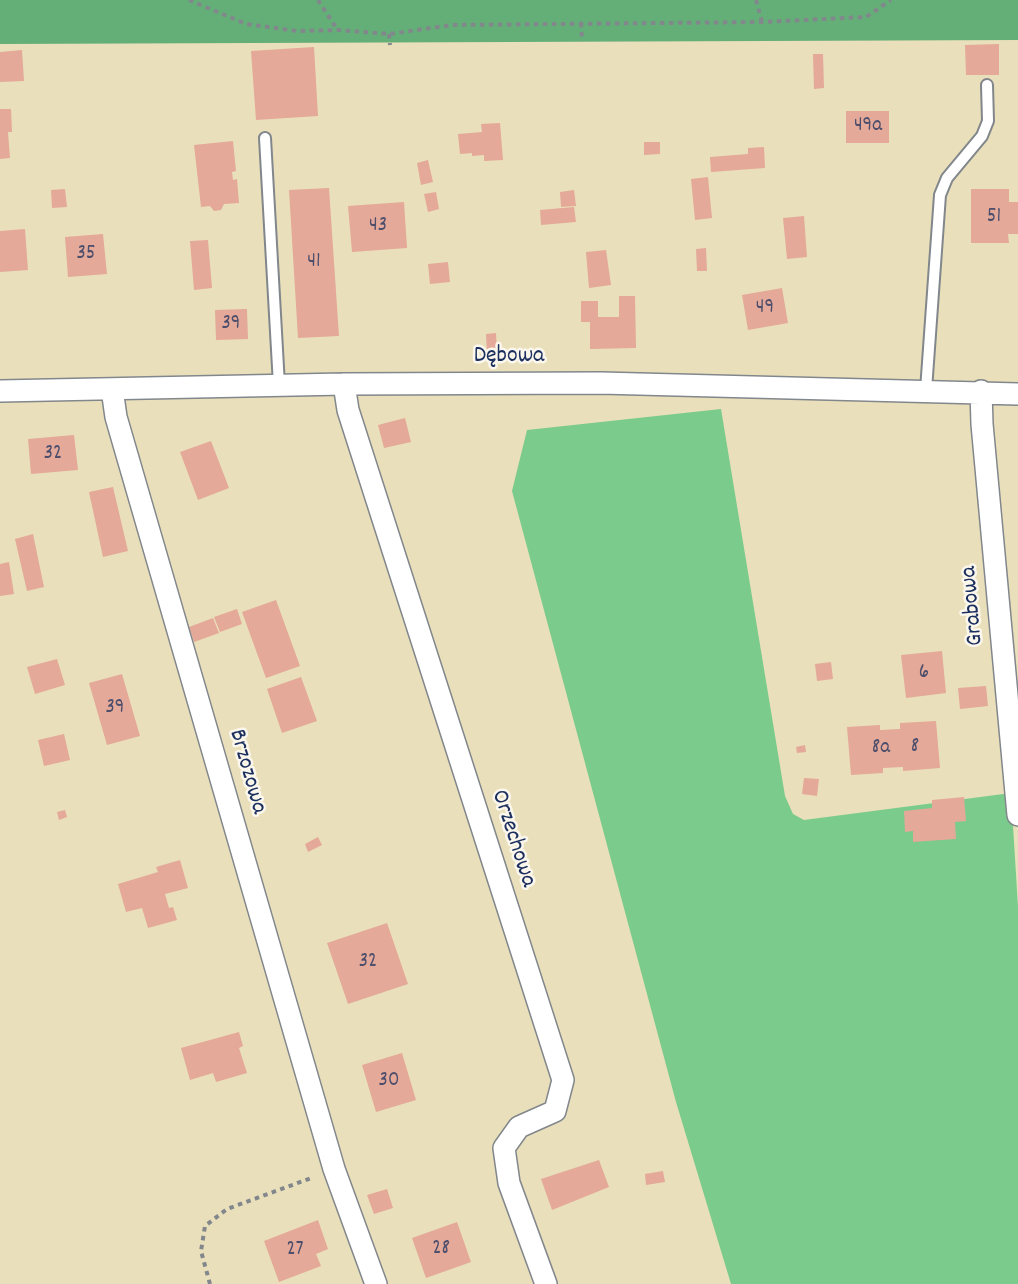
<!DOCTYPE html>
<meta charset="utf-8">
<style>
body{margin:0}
canvas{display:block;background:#e9dfba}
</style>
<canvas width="1018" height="1284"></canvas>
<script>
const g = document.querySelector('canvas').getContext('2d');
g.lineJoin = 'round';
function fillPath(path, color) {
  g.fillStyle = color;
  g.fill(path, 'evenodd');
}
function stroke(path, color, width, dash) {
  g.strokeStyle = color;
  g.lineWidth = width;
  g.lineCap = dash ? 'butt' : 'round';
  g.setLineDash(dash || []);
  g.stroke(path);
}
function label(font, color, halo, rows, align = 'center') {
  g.font = font + ' Dekko,sans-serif';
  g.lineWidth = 5;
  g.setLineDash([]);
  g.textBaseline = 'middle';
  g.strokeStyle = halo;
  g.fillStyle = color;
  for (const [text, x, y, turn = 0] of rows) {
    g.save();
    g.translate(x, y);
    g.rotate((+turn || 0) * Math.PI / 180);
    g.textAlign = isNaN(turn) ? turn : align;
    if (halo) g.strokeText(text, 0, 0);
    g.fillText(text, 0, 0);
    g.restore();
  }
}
fillPath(new Path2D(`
 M721,409L785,796L793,814L804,820L1011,793L1018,907V1284H731L676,1102L512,491L527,430Z`), '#7bcb8c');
fillPath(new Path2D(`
 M0,0H1018V40L0,44Z`), '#64af78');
fillPath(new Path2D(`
 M999,44V75H966L965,45Z
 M314,47L318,116L256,120L251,51Z
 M22,50L24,81L0,82V52Z
 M813,54H823L824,88L814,89Z
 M0,109H11L12,132H8L10,158L0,159Z
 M846,111H889V143H846Z
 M500,123L503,160L484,161V155L472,156V153L460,154L458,134L482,132L481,124Z
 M233,141L236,171L232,172L233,180L237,179L239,203L224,204L221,210L214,211L210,206L201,207L194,145Z
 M644,142H660V154L644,155Z
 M764,147L765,168L711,172L710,157L748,154V148Z
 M428,160L433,182L421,185L417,163Z
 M708,177L712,218L695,220L691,179Z
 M329,188L339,336L298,338L289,190Z
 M65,189L67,207L52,208L51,190Z
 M971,189H1009V202H1018V234H1008L1009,243H971Z
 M574,190L576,206L561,207L560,192Z
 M436,192L439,209L428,212L424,194Z
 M404,202L407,248L352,252L348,206Z
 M574,207L576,222L541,225L540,210Z
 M804,216L807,257L787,259L783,218Z
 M25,229L28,270L0,272V231Z
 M103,234L107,274L68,277L65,237Z
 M208,240L212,288L194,290L190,241Z
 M706,248L707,271H697L696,249Z
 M606,250L611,285L589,288L586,252Z
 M448,262L450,282L430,284L428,264Z
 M782,288L788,323L748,330L742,295Z
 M619,296H635L636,348L590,349V322H581V301H598V317H619Z
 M247,309L248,339L216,340L215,310Z
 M496,333L497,352L487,353L486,334Z
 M405,418L411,442L384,448L378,425Z
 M74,435L78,470L31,474L28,439Z
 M211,441L229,488L198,500L180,452Z
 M113,487L128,551L103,557L89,492Z
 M33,534L44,587L27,591L15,539Z
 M9,562L14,594L0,596V564Z
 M276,600L300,666L266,678L242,612Z
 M237,609L242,624L220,632L214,617Z
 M213,618L219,633L194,642L189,627Z
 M942,651L946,693L906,698L901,655Z
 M57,659L65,685L35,694L27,667Z
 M831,662L833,679L817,681L815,664Z
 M122,674L140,736L107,745L89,683Z
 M301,677L317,721L282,733L267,689Z
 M986,686L988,706L960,709L958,688Z
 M936,721L940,768L903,771V767L883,768V773L851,775L847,727L880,725V730L900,729V723Z
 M64,734L70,760L44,766L38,740Z
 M805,745L806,752L797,753L796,747Z
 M804,778L819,779L817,796L802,794Z
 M964,797L966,821L955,822L956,839L913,842V831L905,832L904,811L932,808V800Z
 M65,810L67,817L59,820L57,812Z
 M318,837L322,845L308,852L305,844Z
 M180,860L188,888L165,894L169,908L173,907L177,920L148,928L142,908L126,912L118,884L158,872L156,867Z
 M387,923L408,984L348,1004L327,943Z
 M239,1032L243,1046L239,1048L247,1073L216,1082L213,1073L190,1080L181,1048Z
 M402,1053L416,1100L376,1112L362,1065Z
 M599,1160L609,1187L552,1210L541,1179Z
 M663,1171L665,1182L646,1185L645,1174Z
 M387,1189L393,1208L374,1214L367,1195Z
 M318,1220L328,1249L316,1254L321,1266L279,1282L264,1241Z
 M457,1222L471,1262L426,1278L412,1238Z`), '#e4a998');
const lane = new Path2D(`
 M265,138L279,385
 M926,390L940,195L947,178L982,136L988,121L987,85`);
const street = new Path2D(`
 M344,384L348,410L563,1080L555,1111L519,1127L504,1148L509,1183L546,1284
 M112,389L116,417L334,1169L376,1284
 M0,391L344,384L601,383L1018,394
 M981,391L982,424L1018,815`);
stroke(lane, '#82878c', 14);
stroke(street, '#82878c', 24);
stroke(new Path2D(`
 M189,0L246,24L297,31L338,30L389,34L452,25L762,22L866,17L891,0
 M318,0L337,29
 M756,0L762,22
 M581,23L582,39
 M389,34L390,45
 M210,1284L201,1251L205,1226L227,1209L314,1177`), '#82878c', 4, [4.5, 4.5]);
stroke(lane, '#fff', 10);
stroke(street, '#fff', 21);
label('21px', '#4d4e6c', null, [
 ["49a",868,127],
 ["51",994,218],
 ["43",378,227],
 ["35",86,255],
 ["41",314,263],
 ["49",765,309],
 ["39",231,325],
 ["32",53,455],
 ["6",924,674],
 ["39",115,709],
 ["8",915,748],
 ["8a",881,749],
 ["32",368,963],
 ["30",389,1082],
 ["28",441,1250],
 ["27",295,1251]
]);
label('24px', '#1b2f5e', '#fbf7ec', [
 ["Dębowa",509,358],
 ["Grabowa",974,606,-95],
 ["Brzozowa",246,772,74],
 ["Orzechowa",512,839,72]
]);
</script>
